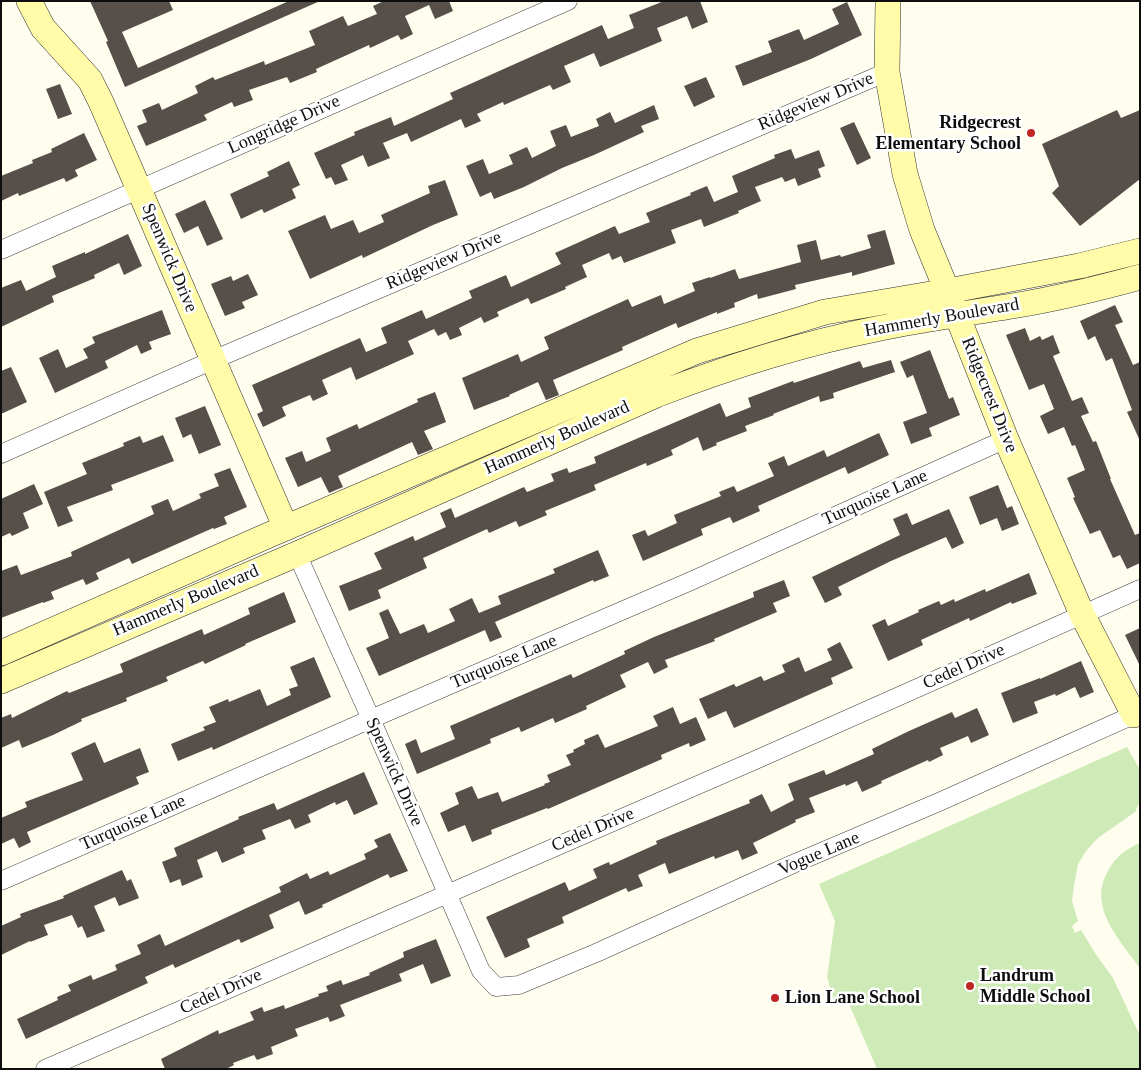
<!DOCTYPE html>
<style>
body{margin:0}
#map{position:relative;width:1141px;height:1070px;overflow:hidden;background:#fffdee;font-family:"Times New Roman",serif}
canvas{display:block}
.frame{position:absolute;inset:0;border:2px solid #0e0e0e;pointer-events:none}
</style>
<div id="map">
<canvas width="1141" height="1070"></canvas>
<div class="frame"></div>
</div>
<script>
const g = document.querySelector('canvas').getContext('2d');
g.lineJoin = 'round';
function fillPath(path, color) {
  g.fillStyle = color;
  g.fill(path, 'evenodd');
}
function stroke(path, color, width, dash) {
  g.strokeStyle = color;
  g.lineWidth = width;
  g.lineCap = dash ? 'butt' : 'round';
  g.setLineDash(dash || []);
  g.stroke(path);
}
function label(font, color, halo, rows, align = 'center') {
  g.font = font + ' "Times New Roman",serif';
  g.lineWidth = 5;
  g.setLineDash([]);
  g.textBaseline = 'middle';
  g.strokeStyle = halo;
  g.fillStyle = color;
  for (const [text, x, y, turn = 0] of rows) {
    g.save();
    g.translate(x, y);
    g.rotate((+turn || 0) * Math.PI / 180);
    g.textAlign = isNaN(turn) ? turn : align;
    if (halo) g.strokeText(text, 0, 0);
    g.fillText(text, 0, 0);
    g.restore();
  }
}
fillPath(new Path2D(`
 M1127,747L1140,770V801L1135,812L1098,838L1086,851L1078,864L1074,885L1072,901L1078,921L1072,926L1075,933L1081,930L1095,953L1113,978L1140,1036V1069H877L846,997L834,1001L827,977L835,921L819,884Z
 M1140,843V968C1120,940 1087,907 1108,871C1115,857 1126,849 1140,843Z`), '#ceeab7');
fillPath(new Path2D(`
 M90,1H169L173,10L122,32L138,68L289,1H320L125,87L106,42L108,41Z
 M384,1H449L453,11L435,19L429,5L405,16L413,34L401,40L398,35L370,48L369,45L316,69L317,72L290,83L287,77L249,90L253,100L234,107L232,102L204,115L207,120L146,146L137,126L147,122L142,110L159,103L162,110L198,93L195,86L213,77L215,80L264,61L265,65L315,45L309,31L343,16L348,26L377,14L373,6Z
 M664,1H700L708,22L692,29L687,16L657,28L662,41L600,67L594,53L564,66L571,82L553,90L550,85L504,105L503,102L477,114L481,121L465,128L461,119L411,142L407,133L383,143L390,158L368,167L363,155L341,165L348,180L335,185L331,177L326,179L314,153L355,135L354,132L391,117L394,126L453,99L450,93L602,25L608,39L634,28L629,15Z
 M847,2L862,35L811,59L743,86L735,66L772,52L768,41L799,29L804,40L839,24L832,9Z
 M706,77L715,97L694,107L684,86Z
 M60,84L72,114L58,119L46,89Z
 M654,105L659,119L641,126L644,132L594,155L562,168L524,187L494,199L491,192L480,197L466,166L483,159L489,174L513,164L509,155L527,147L532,158L556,146L550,131L566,125L571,137L599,126L596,119L610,112L615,123Z
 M1117,110L1121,118L1140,110V179L1080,226L1052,193L1059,186L1042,144Z
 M854,122L871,158L857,165L840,128Z
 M84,133L97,160L75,170L78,176L66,182L64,178L19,196L18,193L1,201V176L33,163L32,160L52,152L51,149Z
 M791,149L795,159L819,150L825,166L818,169L821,177L798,186L795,178L785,182L782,177L755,187L761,201L738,211L739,213L704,227L701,219L671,230L676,243L624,263L621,256L612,260L609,253L582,265L587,277L565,287L566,289L531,304L528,298L497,312L499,316L484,323L481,317L459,328L462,335L450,340L446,332L438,336L434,329L408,341L414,354L356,380L351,367L322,380L328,394L313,401L310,395L282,407L286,416L263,427L257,414L263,411L252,385L360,338L366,352L387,343L381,328L422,310L426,319L472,298L469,291L506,275L511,287L561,264L555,253L615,226L619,234L650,222L646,213L691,195L690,193L707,186L714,202L738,192L732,176L775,158L774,155Z
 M289,161L300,185L292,189L296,198L264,213L262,209L241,219L230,194L269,176L267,172Z
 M445,180L458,215L433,225L363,258L362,255L310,279L288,231L325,215L331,229L353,220L359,233L384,222L381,215L430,193L428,186Z
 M205,200L223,239L207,246L198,226L184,233L175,214Z
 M885,230L895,264L852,276V272L795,285L796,289L758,299L757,294L734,303L735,307L717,314V312L678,328L676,323L622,347L623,350L553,380L559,395L546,400L538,382L509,395L510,396L474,410L462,378L518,354L521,362L549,349L544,337L628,299L632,307L661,295L664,304L695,291L692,283L710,277V278L735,269L739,279L801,262L797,245L816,240L821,260L840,255L841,257L871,248L867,235Z
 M128,234L142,266L124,275L119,263L94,275L95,278L52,296L54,302L1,327V288L21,280L26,291L56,277L52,266L85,252V254Z
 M248,274L258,295L242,302L245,308L225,316L211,284L231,276L233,281Z
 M1115,305L1123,322L1115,325L1133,365L1140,362V441L1127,412L1132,410L1112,358L1106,361L1095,336L1088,340L1080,321Z
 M162,310L171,334L149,342L152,349L141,354L137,345L105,361L108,368L55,393L39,358L58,349L66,368L88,358L83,349L95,343L92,337Z
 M1025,328L1030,341L1040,336L1042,340L1053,335L1060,353L1053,356L1072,401L1082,397L1089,413L1081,416L1093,442L1096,441L1111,479H1110L1135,535L1140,533V563L1127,569L1120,555L1113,558L1100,530L1090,534L1073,498L1075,497L1067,478L1085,470L1075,445L1072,446L1064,427L1048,434L1040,416L1054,409L1044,384L1029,390L1006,335Z
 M930,350L949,399L953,397L960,415L929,428L932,436L911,444L903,422L927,413L913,375L907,378L900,362Z
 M891,360L895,372L833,393L834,398L820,402L819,396L773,414L774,415L745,426L747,431L716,443L717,445L703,451L698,437L671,450L673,455L647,466L646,463L594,485L596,490L545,511L547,515L519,527L516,521L489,533L487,529L423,558L427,568L378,590L381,598L349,611L339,586L382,569L374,553L413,536L415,541L446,527L440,513L451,508L455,518L524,487L527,492L554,481L551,474L567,468L569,473L596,463L594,457L720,403L726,417L751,407L748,398L793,381L794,383L860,361L863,368Z
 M11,367L27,402L1,414V371Z
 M435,392L446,422L424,431L433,449L418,455L412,442L338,476L343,487L329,493L321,477L298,487L285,458L302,451L306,462L331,451L326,438L357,424L359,429L418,402L417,399Z
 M205,406L221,445L199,454L191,434L183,438L175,418Z
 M879,433L889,455L848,474L845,467L758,506L760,511L733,523L730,517L701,529L703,535L643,561L632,535L645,530L648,536L677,523L674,515L721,496L719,492L734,486L737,492L774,476L768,463L784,456L788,466L824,450L827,457Z
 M163,435L174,461L111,485L113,490L67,507L73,521L58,527L44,492L87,474L82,463L124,446L123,443L140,436L143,443Z
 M230,468L247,507L224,517L227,524L214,529L213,528L132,564L129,558L96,573L99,579L86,585L83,579L51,592L54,599L43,603V602L1,618V571L17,565L21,575L72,556L71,552L154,514L151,506L168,499L173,511L201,498L199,494L219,486L214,474Z
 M34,484L43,504L23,513L29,528L12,536L10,533L1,537V499Z
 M998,485L1007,508L1012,506L1019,524L1002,531L997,518L980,525L969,497Z
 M949,509L964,543L952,549L946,537L891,561L838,587L842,595L825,603L812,577L900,535L893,519L907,513L912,525Z
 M598,550L609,576L594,582L593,580L495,622L502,637L490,642L485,630L379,676L366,648L389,638L379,613L388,609L400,634L424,624L428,633L455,621L449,609L472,598L479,613L501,604L498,596L555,573L553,569Z
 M1029,573L1037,594L1012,604L1011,602L970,621L969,618L921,640L923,645L888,661L872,625L885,619L888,626L919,612L918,610L939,601L941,605L954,599L955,602L985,589L986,592Z
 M784,580L790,596L773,603L777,612L714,639L715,641L665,660L668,667L654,674L648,662L620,675L626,687L586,706L587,709L555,723L553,718L521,732L519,727L490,739L491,743L417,774L405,744L416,739L421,753L455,739L450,726L571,674L573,678L625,654L624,651L654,637L754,597L753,592Z
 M284,592L296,622L245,644L246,645L205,664L203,661L166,677L168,681L126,698L127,701L81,719L82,721L53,735L22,748L19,740L1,748V718L11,714L12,718L67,691L69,693L123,672L120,664L202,629L204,635L250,614L248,608Z
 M1140,628V666L1125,635Z
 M840,642L853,668L831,678L833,684L734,728L726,711L708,719L699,699L734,684L736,687L761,676L764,681L785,672L782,665L799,657L805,672L832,660L827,649Z
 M314,657L331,697L213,750L212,747L178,761L171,744L205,730L203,727L216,722L209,707L228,699L229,702L260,689L267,706L291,695L289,689L298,686L290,667Z
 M1081,661L1094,692L1080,698L1075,687L1056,696L1055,694L1034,702L1038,713L1013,723L1001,693L1040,678V679Z
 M673,707L680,724L696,717L706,740L690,747L689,743L661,755L662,759L548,809L547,808L491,830L492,834L472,842L465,825L448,832L440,813L459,804L455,793L472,786L478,799L498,792L502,802L545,785L544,784L550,782L547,775L571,765L566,755L574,752L573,750L585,744L584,740L598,734L605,748L658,726L653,716Z
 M977,708L989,735L971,743L968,736L940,748L943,755L929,762L928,760L881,781L882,783L862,792L857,781L846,786L845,784L809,798L815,812L795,820L796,822L753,843L758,853L742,860L738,850L715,859L714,856L669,874L665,863L638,875L643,886L628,892L626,888L562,917L564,923L527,939L530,947L505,958L486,917L565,882L569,891L597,878L593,869L609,862L610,865L657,844L656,841L750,803L749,800L762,794L771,812L794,800L788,784L824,770L826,775L874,754L872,749L909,731L952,712L955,718Z
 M95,742L104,763L140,748L149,772L136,777L139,784L27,832L31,842L19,848L14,838L1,844V818L27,807L25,802L83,780L71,753Z
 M364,772L378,804L354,815L347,800L336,805L335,802L308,815L311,822L295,829L290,819L262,830L266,839L243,848L245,853L222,863L217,851L197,860L203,877L182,886L180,879L170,883L162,862L177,856L174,848L239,819L238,817L274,803L277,810Z
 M390,833L408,871L390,878L388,874L322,905L323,907L305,915L299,901L269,915L274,928L241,943L239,939L175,968L173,964L145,977L148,983L26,1039L17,1019L58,1000L57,997L71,991L68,985L91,975L93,980L117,970L115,965L141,954L137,945L160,934L165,946L281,892L279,887L307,873L310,879L328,871L330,875L366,859L364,854L378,847L374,840Z
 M122,870L127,881L131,879L139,898L119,906L115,897L94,906L105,931L87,938L82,926L78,928L72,915L44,925L48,935L30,942V941L1,955V926L21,917L20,914L64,898L63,896Z
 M436,939L451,976L431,984L423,964L399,974L402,981L340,1005L345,1016L330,1022L328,1017L295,1029L298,1036L271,1047L273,1054L257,1060L254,1055L233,1063L234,1065L226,1069H165L161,1059L218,1030L219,1034L254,1020L250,1012L262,1007L264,1012L284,1005L285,1009L319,996L318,994L328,991L326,986L341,980L343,985L370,975L369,973L404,957L403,952Z`), '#574f4a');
const street = new Path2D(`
 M1,250L568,1
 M1,454L213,360L887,72
 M297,554L371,719L481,971L496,987L519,985L596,953L793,864L939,802L1140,712
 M1,881L371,719L691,581L1006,439
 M45,1069L760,758L1140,589`);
const secondary = new Path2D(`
 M29,1L43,28L90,80L101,102L286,528
 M888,1L887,72L905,174L922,230L957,315L1006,439L1082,614L1134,715
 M1,653L269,535L697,351L825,312L948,291L1079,266L1140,251
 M1,681L297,554L656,395C728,367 801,344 876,329C923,319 971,313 1018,305C1059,298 1100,288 1140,277`);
stroke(street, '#414141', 19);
stroke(secondary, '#303030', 26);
stroke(street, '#fff', 18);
stroke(secondary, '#fffba9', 25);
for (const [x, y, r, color] of [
 [1031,133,5,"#c02523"],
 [970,986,5,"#c02523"],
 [775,998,5,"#c02523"]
]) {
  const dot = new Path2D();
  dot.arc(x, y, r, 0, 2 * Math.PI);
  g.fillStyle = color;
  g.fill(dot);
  stroke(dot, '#fff', 2);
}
label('18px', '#0e0e0e', '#fff', [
 ["Ridgeview Drive",816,102,-23],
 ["Longridge Drive",284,125,-24],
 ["Spenwick Drive",169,258,67],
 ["Ridgeview Drive",444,261,-23],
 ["Hammerly Boulevard",942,318,-10],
 ["Ridgecrest Drive",989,395,68],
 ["Hammerly Boulevard",557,438,-24],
 ["Turquoise Lane",875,498,-24],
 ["Hammerly Boulevard",186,601,-23],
 ["Turquoise Lane",504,662,-23],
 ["Cedel Drive",964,667,-24],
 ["Spenwick Drive",394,772,66],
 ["Turquoise Lane",133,823,-24],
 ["Cedel Drive",593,830,-23],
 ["Vogue Lane",819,854,-23],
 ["Cedel Drive",221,992,-24]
]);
label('bold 18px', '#0e0e0e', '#fff', [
 ["Ridgecrest",1021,123,"right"],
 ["Elementary School",1021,144,"right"],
 ["Landrum",980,976],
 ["Middle School",980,997],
 ["Lion Lane School",785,998]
], 'left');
</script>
